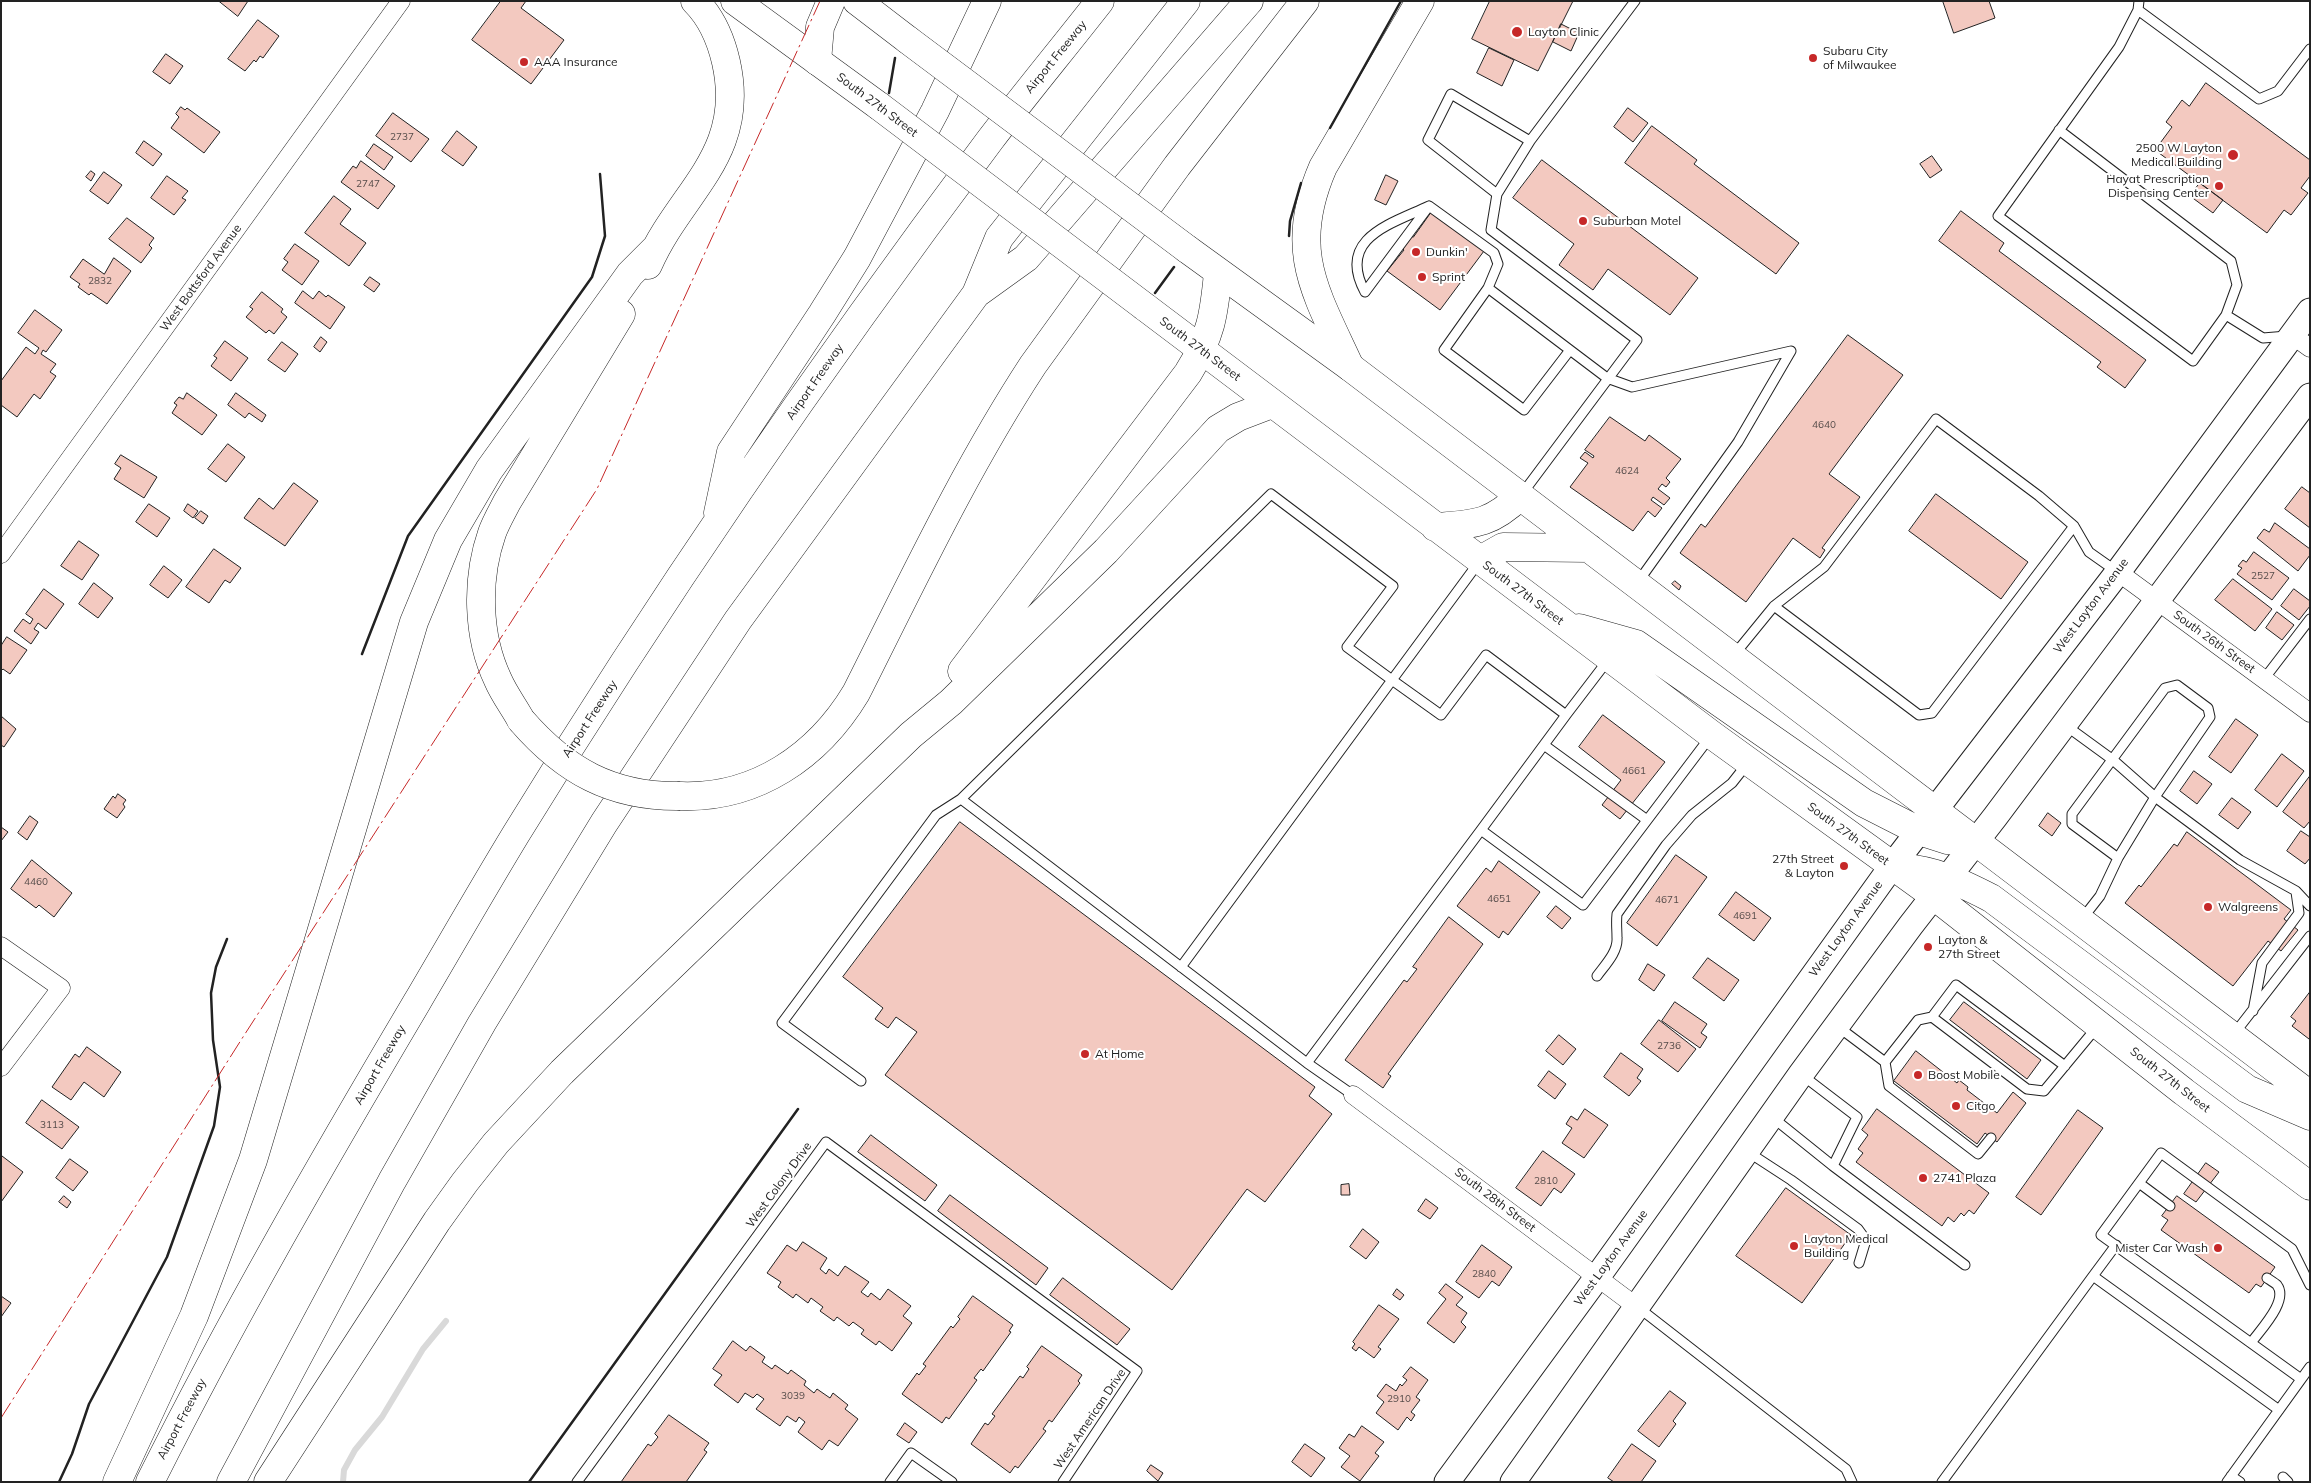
<!DOCTYPE html>
<style>
body{margin:0}
#map{position:relative;width:2311px;height:1483px;overflow:hidden;background:#fff;font-family:Mulish,sans-serif}
canvas{display:block}
.frame{position:absolute;inset:0;border:2px solid #222;pointer-events:none}
</style>
<div id="map">
<canvas width="2311" height="1483"></canvas>
<div class="frame"></div>
</div>
<script>
const g = document.querySelector('canvas').getContext('2d');
g.lineJoin = 'round';
function stroke(path, color, width, dash) {
  g.strokeStyle = color;
  g.lineWidth = width;
  g.lineCap = dash ? 'butt' : 'round';
  g.setLineDash(dash || []);
  g.stroke(path);
}
function fillPath(path, color) {
  g.fillStyle = color;
  g.fill(path, 'evenodd');
}
function label(font, color, halo, rows, align = 'center') {
  g.font = font + ' Mulish,sans-serif';
  g.lineWidth = 4;
  g.setLineDash([]);
  g.textBaseline = 'middle';
  g.strokeStyle = halo;
  g.fillStyle = color;
  for (const [text, x, y, turn = 0] of rows) {
    g.save();
    g.translate(x, y);
    g.rotate((+turn || 0) * Math.PI / 180);
    g.textAlign = isNaN(turn) ? turn : align;
    if (halo) g.strokeText(text, 0, 0);
    g.fillText(text, 0, 0);
    g.restore();
  }
}
stroke(new Path2D(`
 M343,1482L344,1470L355,1450L382,1417L423,1349L446,1321`), '#d9d9d9', 6);
const building = new Path2D(`
 M219,1H248L238,16Z
 M501,1H526L521,8L564,40L531,84L472,40Z
 M1490,1H1573L1538,71L1472,39Z
 M1943,1H1989L1995,18L1954,33Z
 M258,20L279,36L263,58L260,56L256,62L254,60L245,71L228,59Z
 M1561,24L1579,33L1571,51L1553,42Z
 M1489,48L1514,60L1502,86L1477,73Z
 M166,54L183,66L170,84L153,72Z
 M2206,83L2310,160V176L2301,188L2308,193L2291,215L2284,210L2267,233L2155,150L2172,127L2166,122L2182,100L2189,106Z
 M181,107L185,110L187,108L220,132L204,153L171,128L179,117L176,114Z
 M1628,108L1648,123L1633,142L1614,127Z
 M393,113L429,139L411,162L376,136Z
 M1652,126L1697,160L1694,164L1799,243L1776,274L1625,163Z
 M457,131L477,147L463,166L442,151Z
 M144,141L162,154L153,166L136,153Z
 M374,144L393,157L384,170L366,156Z
 M1932,156L1942,170L1930,178L1920,164Z
 M1542,160L1698,278L1670,315L1608,269L1593,290L1559,265L1574,244L1513,198Z
 M361,161L395,186L378,209L341,182L353,166L356,168Z
 M91,171L95,174L91,181L86,177Z
 M104,172L122,185L108,204L90,191Z
 M1386,175L1398,181L1386,205L1375,200Z
 M167,176L188,191L182,198L186,200L174,215L151,198Z
 M2200,183L2223,200L2213,213L2190,196Z
 M334,196L351,209L340,224L366,243L349,266L305,233Z
 M1961,211L2004,243L1999,251L2146,360L2125,388L2097,367L2101,362L1939,241Z
 M1431,213L1484,251L1440,310L1387,271L1404,250L1402,248L1410,236L1413,237Z
 M127,218L154,238L149,245L152,248L141,263L109,239Z
 M295,244L319,261L302,285L282,270L288,262L284,259Z
 M114,258L131,271L107,304L91,293L89,295L78,287L80,284L70,277L83,259L104,274Z
 M370,277L380,284L374,292L364,285Z
 M303,291L313,299L319,291L326,297L328,295L345,307L330,329L295,303Z
 M262,292L283,309L281,312L287,317L274,334L269,330L266,333L246,317L253,309L250,307Z
 M35,310L62,330L46,352L43,350L41,354L56,364L50,372L56,376L40,399L34,394L17,417L1,405V381L26,347L35,354L39,348L18,333Z
 M1848,335L1903,375L1829,474L1860,497L1822,548L1825,550L1820,558L1793,538L1746,602L1680,553L1701,524L1705,527Z
 M321,337L327,342L320,352L314,347Z
 M225,341L248,358L231,381L211,366L217,358L214,356Z
 M282,342L298,354L285,372L268,360Z
 M187,393L217,415L202,435L172,413L177,405L174,403L179,397L183,399Z
 M236,393L266,415L262,422L249,413L245,418L228,405Z
 M1610,417L1645,441L1649,435L1681,459L1666,478L1670,482L1666,487L1662,484L1658,489L1670,498L1664,505L1653,497L1651,500L1662,508L1655,517L1648,511L1633,531L1570,487L1588,463L1580,458L1585,452L1593,458L1594,456L1585,450Z
 M228,444L245,457L226,482L208,469Z
 M121,455L157,477L144,498L114,479L121,468L115,464Z
 M294,483L318,501L285,546L244,518L259,498L273,509Z
 M2302,487L2310,493V528L2285,509Z
 M1936,494L2028,562L2001,599L1909,531Z
 M149,504L170,518L157,537L136,522Z
 M188,504L198,511L193,518L184,511Z
 M201,511L208,516L203,524L195,518Z
 M2275,523L2310,549V555L2298,571L2257,538L2264,529L2269,532Z
 M79,541L99,555L82,580L61,566Z
 M214,549L241,568L230,583L225,580L209,603L186,587Z
 M2254,552L2289,578L2272,600L2237,574L2242,568L2238,566L2243,560L2246,562Z
 M164,566L182,580L168,598L150,585Z
 M2233,579L2272,609L2255,631L2215,600Z
 M1675,581L1681,586L1679,590L1672,584Z
 M94,583L113,598L98,618L79,604Z
 M44,589L64,604L46,629L38,623L34,629L39,632L31,644L14,631L23,619L30,624L33,619L26,614Z
 M2294,589L2310,601V606L2299,620L2281,606Z
 M2277,612L2294,625L2282,640L2266,628Z
 M7,637L27,650L10,674L3,669L1,671V646Z
 M1603,715L1665,762L1620,819L1602,805L1621,780L1579,747Z
 M1,716L16,729L4,747L1,745Z
 M2236,719L2258,735L2231,773L2209,757Z
 M2282,754L2304,771L2277,807L2255,790Z
 M2194,771L2212,784L2197,804L2180,791Z
 M2310,776V821L2304,828L2283,812Z
 M118,794L126,800L123,804L125,807L117,818L104,809L113,796L115,798Z
 M2232,798L2251,812L2238,829L2219,815Z
 M2048,813L2061,823L2052,836L2039,826Z
 M30,816L38,822L27,840L18,833Z
 M960,822L1315,1087L1309,1096L1332,1114L1265,1202L1247,1189L1172,1290L885,1075L917,1032L896,1017L888,1028L875,1019L883,1008L843,977Z
 M1,827L8,832L1,841Z
 M2301,831L2310,837V858L2305,864L2287,851Z
 M2187,832L2291,910L2284,919L2298,930L2281,951L2268,941L2233,986L2125,903L2139,885L2141,887L2174,844L2177,846Z
 M1676,855L1707,877L1657,946L1627,923Z
 M32,860L72,893L54,917L39,905L36,908L11,889Z
 M1499,861L1540,892L1508,935L1503,931L1499,938L1457,906L1486,868L1491,872Z
 M1736,892L1771,918L1754,941L1719,915Z
 M1556,906L1571,918L1562,929L1547,917Z
 M1449,917L1483,944L1388,1074L1391,1076L1383,1088L1345,1060L1404,980L1407,982L1417,969L1413,967Z
 M1708,958L1739,980L1724,1001L1693,978Z
 M1648,964L1665,975L1654,991L1639,980Z
 M2310,992V1037L2309,1039L2292,1026L2296,1021L2291,1017Z
 M1675,1002L1707,1024L1701,1033L1707,1037L1700,1048L1662,1021Z
 M1964,1002L2041,1060L2027,1079L1950,1020Z
 M1659,1020L1696,1049L1678,1072L1641,1044Z
 M1559,1035L1576,1049L1563,1065L1546,1051Z
 M87,1047L121,1072L104,1097L84,1082L71,1100L52,1087L75,1054L79,1057Z
 M1916,1051L1957,1083L1959,1080L1968,1087L1967,1090L1997,1113L2013,1092L2026,1103L1997,1142L1985,1133L1977,1144L1894,1081Z
 M1621,1053L1643,1069L1637,1078L1641,1081L1629,1096L1604,1077Z
 M1549,1071L1566,1084L1555,1099L1538,1086Z
 M42,1100L79,1127L62,1149L26,1123Z
 M1585,1109L1608,1125L1584,1158L1562,1143L1572,1128L1566,1124L1571,1116L1577,1120Z
 M1877,1109L1989,1193L1974,1214L1969,1210L1964,1216L1961,1213L1954,1222L1948,1217L1942,1226L1856,1162L1863,1153L1858,1149L1868,1135L1862,1130Z
 M2078,1110L2103,1128L2041,1215L2016,1197Z
 M871,1135L937,1185L925,1201L858,1152Z
 M1543,1151L1575,1174L1561,1193L1554,1188L1541,1206L1516,1188Z
 M2,1156L23,1172L1,1202V1156Z
 M70,1159L88,1172L73,1191L56,1178Z
 M2206,1163L2219,1172L2196,1202L2184,1194Z
 M1349,1184L1350,1195H1341V1185Z
 M1786,1188L1851,1235L1802,1303L1736,1256Z
 M950,1195L1048,1268L1036,1285L938,1211Z
 M64,1196L71,1202L67,1208L59,1202Z
 M2177,1196L2275,1267L2261,1287L2256,1284L2249,1293L2161,1230L2168,1220L2162,1216Z
 M1426,1199L1438,1208L1430,1219L1418,1211Z
 M1363,1229L1379,1242L1366,1259L1350,1247Z
 M803,1242L827,1258L820,1269L826,1274L829,1269L838,1276L845,1266L869,1282L861,1292L868,1297L871,1293L880,1300L888,1289L911,1306L903,1316L912,1323L892,1351L879,1341L876,1345L861,1334L864,1330L853,1322L849,1326L837,1317L834,1321L820,1311L823,1307L811,1298L808,1303L796,1294L793,1298L778,1287L781,1282L767,1273L787,1245L796,1251Z
 M1482,1245L1512,1267L1499,1286L1492,1281L1479,1298L1456,1282Z
 M1063,1278L1130,1329L1117,1345L1050,1295Z
 M1446,1284L1463,1297L1456,1305L1467,1313L1461,1322L1466,1327L1454,1343L1427,1323L1446,1299L1439,1293Z
 M1397,1289L1404,1295L1400,1300L1393,1295Z
 M1,1296L11,1303L1,1317Z
 M973,1296L1013,1325L1009,1331L1011,1332L983,1371L981,1369L974,1378L977,1380L949,1419L946,1417L942,1423L902,1394L917,1373L919,1375L926,1366L923,1364L951,1326L953,1328L960,1319L958,1317Z
 M1379,1305L1399,1319L1378,1347L1381,1349L1374,1358L1359,1347L1356,1351L1352,1348L1355,1344L1353,1342Z
 M733,1341L746,1351L750,1346L765,1357L762,1362L772,1369L775,1365L788,1374L791,1370L806,1381L804,1385L814,1393L817,1389L830,1398L833,1393L848,1405L845,1409L858,1419L838,1446L829,1440L822,1450L798,1432L805,1422L799,1417L796,1422L787,1416L780,1426L756,1409L764,1399L757,1394L753,1398L745,1393L738,1403L714,1385L722,1375L713,1369Z
 M1042,1346L1082,1375L1078,1381L1080,1383L1052,1422L1049,1420L1043,1429L1046,1431L1018,1468L1015,1466L1010,1473L971,1444L985,1423L988,1425L995,1416L992,1414L1020,1376L1023,1378L1029,1369L1027,1367Z
 M1411,1367L1428,1380L1416,1397L1420,1400L1411,1412L1415,1415L1411,1421L1407,1417L1398,1430L1376,1413L1384,1402L1377,1396L1386,1384L1396,1391L1400,1384L1402,1386L1407,1380L1403,1377Z
 M1670,1391L1686,1403L1673,1421L1676,1424L1659,1447L1638,1431Z
 M669,1415L709,1443L704,1450L707,1452L686,1482H621L648,1444L651,1446L658,1437L655,1434Z
 M905,1423L917,1432L909,1443L897,1435Z
 M1362,1426L1384,1442L1375,1453L1379,1456L1360,1481L1341,1467L1350,1456L1339,1448L1349,1434L1354,1437Z
 M1305,1444L1325,1458L1311,1477L1292,1462Z
 M1632,1444L1656,1461L1641,1482H1614L1608,1478Z
 M1151,1465L1163,1473L1158,1481L1147,1471Z`);
fillPath(building, '#f3c9c0');
stroke(building, '#222', 1);
const lane = new Path2D(`
 M2139,1L2138,10L2119,47L1998,216L2193,361L2226,315L2263,338L2287,336
 M2138,10L2259,99L2278,91L2310,49
 M2059,130L2231,261L2237,285L2226,315
 M1530,141L1635,1
 M1497,194L1530,141L1451,94L1428,140L1497,194L1491,230L1637,340L1522,494
 M1429,206L1365,292C1336,238 1391,224 1429,206L1494,253L1498,264L1488,288
 M1570,350L1524,410L1444,350L1488,288L1607,378L1632,387L1791,351L1738,442L1638,582
 M1479,562L1392,680L1347,647L1393,586L1271,494L961,799L1307,1063L1481,830L1583,905L1710,737
 M1774,606L1919,715L1932,713L2074,526L2089,552L2116,571
 M1734,655L1774,606L1824,567L1936,419L2039,496L2074,526
 M2264,679L2310,619
 M1566,715L1608,660
 M2065,725L2113,760L2155,797L2210,717L2208,708L2177,685L2165,688L2072,814V824L2118,858L2100,896L2082,919
 M1544,745L1647,820
 M2118,858L2155,797L2240,860L2296,891L2310,906
 M1181,967L1392,680L1441,715L1486,655L1566,715L1481,830
 M1597,976C1605,965 1618,952 1617,938C1617,929 1616,923 1617,914L1666,845L1692,815L1732,783L1747,764
 M2253,1011L2262,963L2299,913L2296,892
 M1932,1017L1956,985L2065,1066
 M1837,1026L1885,1062L1918,1020L1932,1017L2027,1089L2044,1091L2097,1027
 M2234,1034L2310,936
 M1885,1062L1889,1086L1978,1154L1991,1138
 M1307,1063L1353,1095
 M861,1081L782,1023L936,815L961,799
 M1772,1117L1833,1166L1857,1117L1802,1075
 M1748,1152L1791,1180L1858,1229L1866,1240L1859,1263
 M1833,1166L1965,1265
 M2139,1183L2170,1206
 M2093,1276L2116,1245
 M1639,1308L1846,1469L1852,1482
 M2251,1343C2260,1330 2289,1301 2277,1285C2275,1283 2270,1280 2267,1278
 M2301,1379L2101,1235L2161,1153L2292,1249L2310,1285
 M2231,1476L2240,1482
 M2283,1477L2288,1482
 M577,1482L826,1142L1137,1371L1063,1482
 M890,1482L911,1453L952,1482
 M1942,1482L2093,1276L2279,1410
 M2227,1482L2310,1367`);
const street = new Path2D(`
 M2292,335L2310,348
 M1,554L401,1
 M2118,572L2310,713
 M1,946L61,988L1,1067
 M1353,1095L1637,1307`);
const secondary = new Path2D(`
 M1447,1482L1598,1276L1892,866L2118,572L2310,311
 M1513,1482L1801,1074L1911,925L1995,817L2310,396`);
const primary = new Path2D(`
 M735,1L879,106
 M857,1L908,40
 M1187,249L1350,367L2310,1095
 M1145,307L1712,735L1933,895L2184,1092L2310,1186
 M1435,527C1474,524 1490,525 1520,496
 M1480,560L1503,547L1589,548
 M1579,628L1636,644L1864,803L1919,831L1947,840L1971,842
 M1899,867C1938,871 1957,881 1991,898L2247,1089L2310,1116`);
const highway = new Path2D(`
 M817,61L820,27L831,1
 M648,265C680,191 747,155 726,62C721,40 711,17 695,1
 M976,294L1026,258L1249,1
 M1350,367C1315,291 1287,250 1323,167L1420,1
 M718,513L731,452L822,314L857,258L935,111L987,1
 M962,671L1188,373C1211,336 1214,315 1218,273
 M521,720C514,707 504,694 498,680C477,636 476,579 492,533C496,522 502,512 507,502L621,314
 M680,796C756,799 818,756 856,693C912,582 965,469 1033,365L1177,166L1305,1
 M117,1482L194,1316L253,1160L414,622L448,540L489,470L630,274L655,249
 M150,1482C232,1318 324,1159 417,1002C450,946 482,890 516,834C662,596 822,364 990,140C1026,93 1064,47 1100,1
 M231,1482L392,1181L482,1023L604,823L738,620L976,294L999,238L1186,1
 M268,1482L437,1221L465,1182L496,1143L562,1072L911,735L951,702L1106,551L1218,429L1238,417L1272,404`);
stroke(lane, '#222', 11);
stroke(street, '#222', 19);
stroke(secondary, '#222', 27);
stroke(primary, '#222', 29);
stroke(highway, '#222', 29);
stroke(lane, '#fff', 9);
stroke(street, '#fff', 18);
stroke(secondary, '#fff', 25);
stroke(primary, '#fff', 28);
stroke(highway, '#fff', 28);
const primaryBridge = new Path2D(`
 M908,40L1187,249
 M879,106L1145,307`);
const highwayBridge = new Path2D(`
 M521,720C565,771 612,797 680,796`);
stroke(primaryBridge, '#222', 29, []);
stroke(highwayBridge, '#222', 29, []);
stroke(primaryBridge, '#fff', 28);
stroke(highwayBridge, '#fff', 28);
stroke(new Path2D(`
 M889,93L895,58
 M1330,128L1401,1
 M1289,236L1290,221L1301,183
 M1155,293L1174,267
 M362,654L408,536L592,277L605,236L600,174
 M59,1482L72,1454L89,1404L167,1257L214,1126L220,1087L213,1040L211,993L216,967L227,939
 M529,1482L798,1109`), '#222', 2.5);
stroke(new Path2D(`
 M1,1418L243,1037L597,489L820,1`), '#c62828', 1, [18, 4, 2.5, 4]);
for (const [x, y, r, color] of [
 [1517,32,6,"#c62828"],
 [1813,58,5,"#c62828"],
 [524,62,5,"#c62828"],
 [2233,155,6,"#c62828"],
 [2219,186,5,"#c62828"],
 [1583,221,5,"#c62828"],
 [1416,252,5,"#c62828"],
 [1422,277,5,"#c62828"],
 [1844,866,5,"#c62828"],
 [2208,907,5,"#c62828"],
 [1928,947,5,"#c62828"],
 [1085,1054,5,"#c62828"],
 [1918,1075,5,"#c62828"],
 [1956,1106,5,"#c62828"],
 [1923,1178,5,"#c62828"],
 [1794,1246,5,"#c62828"],
 [2218,1248,5,"#c62828"]
]) {
  const dot = new Path2D();
  dot.arc(x, y, r, 0, 2 * Math.PI);
  g.fillStyle = color;
  g.fill(dot);
  stroke(dot, '#fff', 2);
}
label('10px', '#564c4a', null, [
 ["2737",402,137],
 ["2747",368,184],
 ["2832",100,281],
 ["4640",1824,425],
 ["4624",1627,471],
 ["2527",2263,576],
 ["4661",1634,771],
 ["4460",36,882],
 ["4651",1499,899],
 ["4671",1667,900],
 ["4691",1745,916],
 ["2736",1669,1046],
 ["3113",52,1125],
 ["2810",1546,1181],
 ["2840",1484,1274],
 ["3039",793,1396],
 ["2910",1399,1399]
]);
label('12px', '#222', '#fff', [
 ["Layton Clinic",1528,32],
 ["Subaru City",1823,51],
 ["of Milwaukee",1823,65],
 ["AAA Insurance",534,62],
 ["2500 W Layton",2222,148,"right"],
 ["Medical Building",2222,162,"right"],
 ["Hayat Prescription",2209,179,"right"],
 ["Dispensing Center",2209,193,"right"],
 ["Suburban Motel",1593,221],
 ["Dunkin'",1426,252],
 ["Sprint",1432,277],
 ["27th Street",1834,859,"right"],
 ["& Layton",1834,873,"right"],
 ["Walgreens",2218,907],
 ["Layton &",1938,940],
 ["27th Street",1938,954],
 ["At Home",1095,1054],
 ["Boost Mobile",1928,1075],
 ["Citgo",1966,1106],
 ["2741 Plaza",1933,1178],
 ["Layton Medical",1804,1239],
 ["Building",1804,1253],
 ["Mister Car Wash",2208,1248,"right"]
], 'left');
label('12px', '#222', '#fff', [
 ["Airport Freeway",1056,57,-51],
 ["South 27th Street",877,105,37],
 ["West Bottsford Avenue",201,278,-54],
 ["South 27th Street",1200,349,37],
 ["Airport Freeway",815,382,-55],
 ["South 27th Street",1523,593,37],
 ["West Layton Avenue",2091,606,-53],
 ["South 26th Street",2214,642,36],
 ["Airport Freeway",590,719,-57],
 ["South 27th Street",1848,834,36],
 ["West Layton Avenue",1846,929,-54],
 ["Airport Freeway",380,1065,-60],
 ["South 27th Street",2170,1080,38],
 ["West Colony Drive",779,1185,-54],
 ["South 28th Street",1495,1200,37],
 ["West Layton Avenue",1611,1258,-54],
 ["Airport Freeway",182,1419,-62],
 ["West American Drive",1090,1419,-56]
]);
</script>
